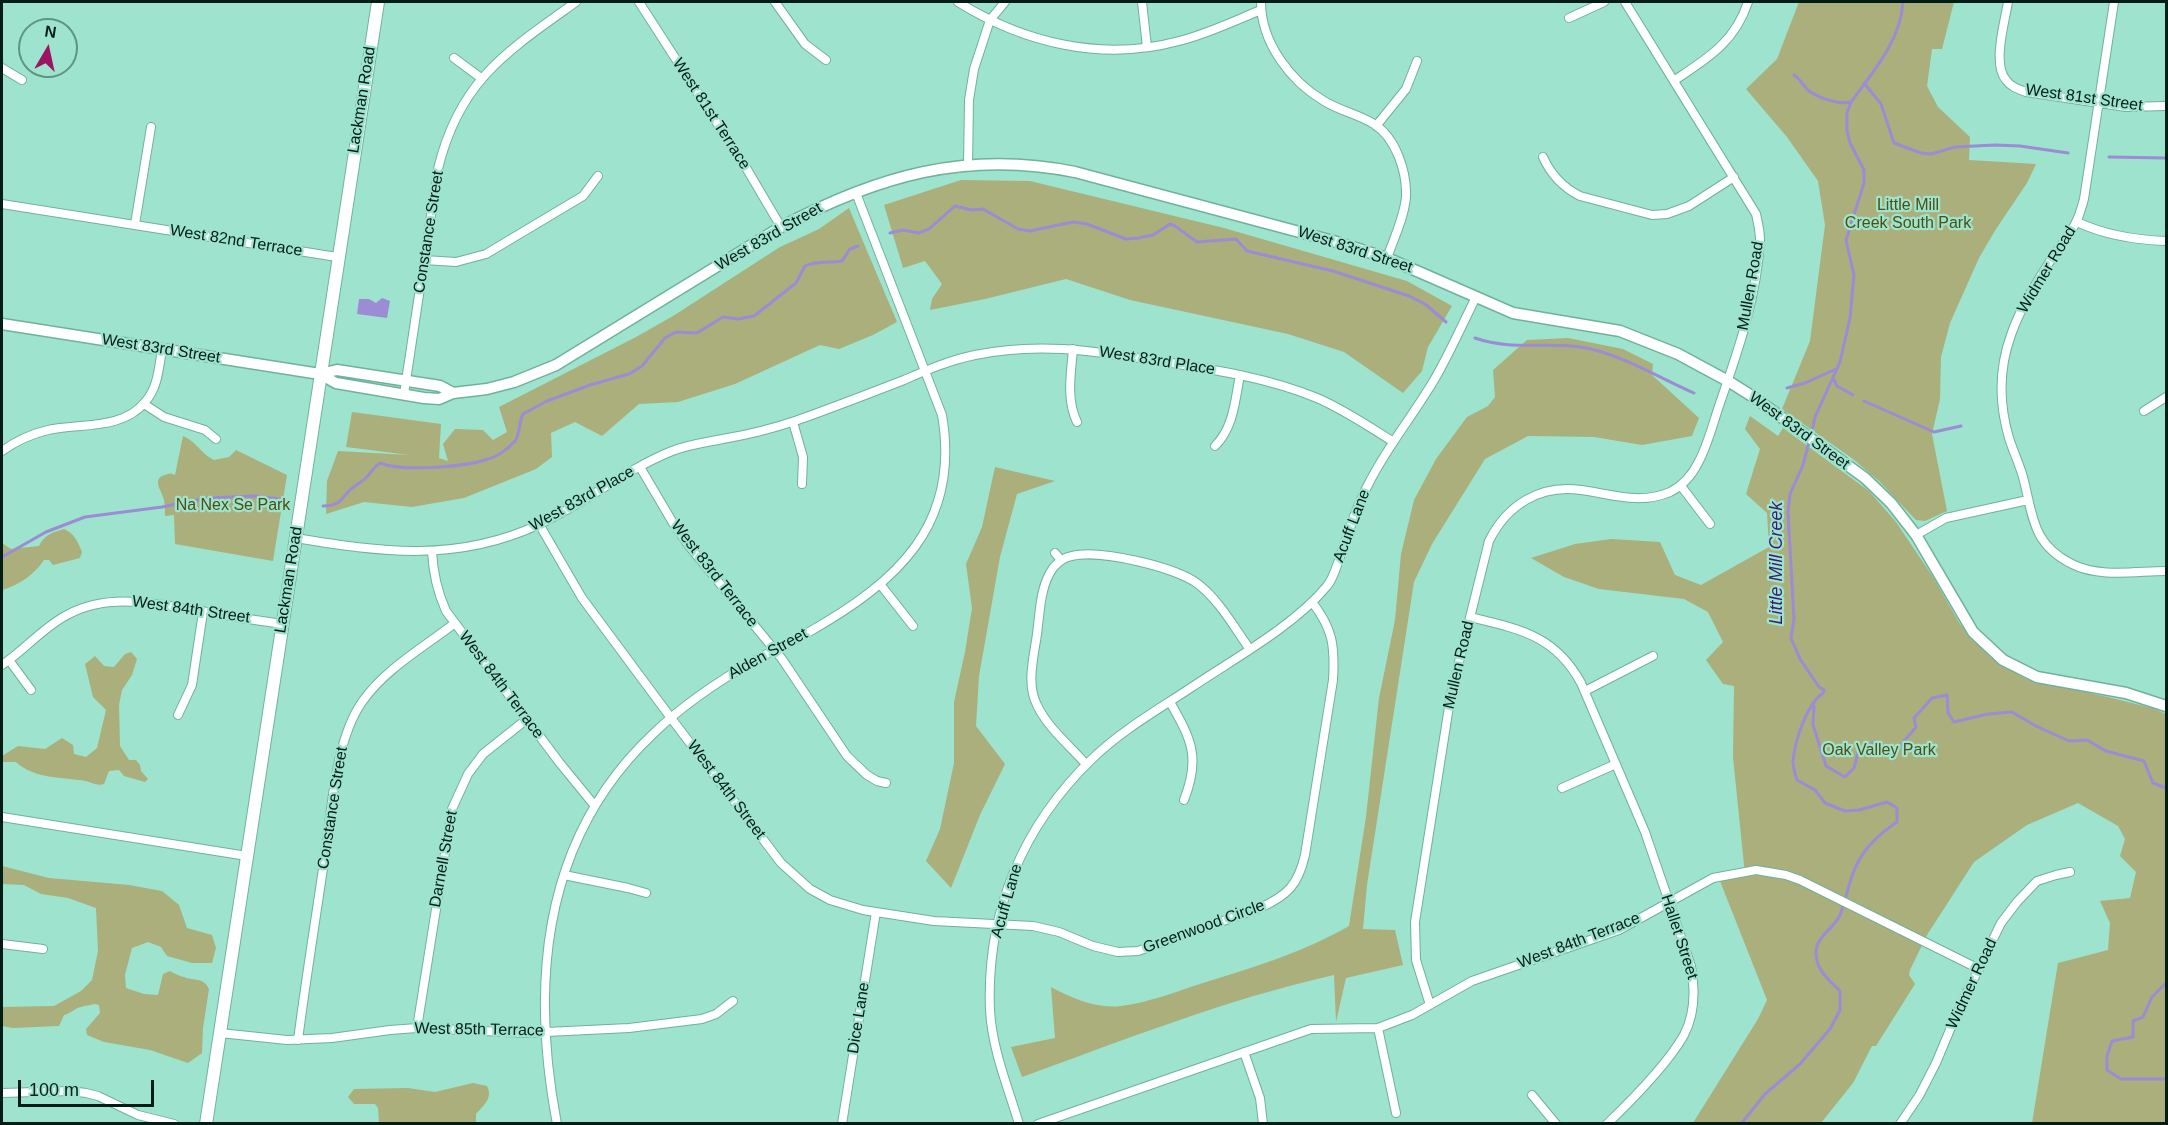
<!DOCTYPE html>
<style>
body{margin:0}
#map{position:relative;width:2168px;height:1125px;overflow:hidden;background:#9ee3cd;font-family:Arial,sans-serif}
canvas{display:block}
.frame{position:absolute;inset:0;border:3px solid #011d16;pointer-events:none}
.north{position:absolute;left:18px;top:18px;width:60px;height:60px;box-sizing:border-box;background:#9ee3cd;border:2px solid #5f9484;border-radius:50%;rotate:9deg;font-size:16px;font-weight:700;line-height:24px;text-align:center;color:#011d16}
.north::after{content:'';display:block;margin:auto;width:21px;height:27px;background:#9d1463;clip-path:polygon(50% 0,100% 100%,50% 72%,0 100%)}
.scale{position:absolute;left:18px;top:1080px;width:136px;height:27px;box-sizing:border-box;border:3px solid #011d16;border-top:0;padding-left:8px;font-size:18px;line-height:21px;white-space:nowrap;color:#011d16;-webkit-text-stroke:4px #9ee3cd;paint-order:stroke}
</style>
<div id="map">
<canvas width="2168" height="1125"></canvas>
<div class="frame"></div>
<div class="north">N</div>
<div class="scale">100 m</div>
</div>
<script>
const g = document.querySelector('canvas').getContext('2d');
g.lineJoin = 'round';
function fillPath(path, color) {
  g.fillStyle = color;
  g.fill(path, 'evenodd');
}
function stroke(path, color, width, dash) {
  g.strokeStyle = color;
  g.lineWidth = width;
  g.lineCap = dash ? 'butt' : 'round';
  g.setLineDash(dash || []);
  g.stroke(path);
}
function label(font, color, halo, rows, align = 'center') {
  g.font = font + ' Arial,sans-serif';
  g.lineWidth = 4.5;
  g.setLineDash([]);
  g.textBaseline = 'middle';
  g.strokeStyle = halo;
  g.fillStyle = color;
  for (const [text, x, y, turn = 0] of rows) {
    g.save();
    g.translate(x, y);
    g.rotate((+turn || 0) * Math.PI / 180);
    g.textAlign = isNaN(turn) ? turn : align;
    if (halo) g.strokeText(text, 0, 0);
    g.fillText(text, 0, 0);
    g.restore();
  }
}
fillPath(new Path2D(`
 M1799,2H1954L1942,49H1932L1927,86L1938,107L1970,137L1969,160L2036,164L2027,183L1996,229L1979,258L1950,323L1941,357L1940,399L1932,434L1947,511L1925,521L1916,520L1879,481L1853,459L1782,409L1810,341L1825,225L1818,181L1787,137L1746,89L1777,59Z
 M961,180L1030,181L1224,228L1407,281L1452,306L1428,347L1422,371L1403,393L1344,352L1288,334L1130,300L1066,279L985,299L930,310L932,299L942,284L925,261L903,268L884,205Z
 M849,208L897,322L873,335L839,349L820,345L735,384L678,402L639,404L602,436L575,422L551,433L552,457L536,469L464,498L412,507L364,502L326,514L327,481L338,451L409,455L346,447L352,412L441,424L439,458L448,461L443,444L455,429L483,430L493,440L507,432L499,407L636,337L673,316L780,247L819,229Z
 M1568,338L1623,349L1653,364L1652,375L1699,418L1692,436L1642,445L1594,437L1528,436L1485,459L1432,544L1414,582L1367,885L1363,929L1395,930L1403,965L1346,978L1336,1022L1334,975C1227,999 1124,1040 1022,1077L1011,1047L1055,1038L1051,987C1072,998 1096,1009 1121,1006C1147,1003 1175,992 1200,984C1251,968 1302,953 1349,926L1366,817L1379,698L1395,620L1401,554L1414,500L1436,459L1467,417L1488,406L1495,397L1493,370L1527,340Z
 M1750,416L1778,436L1783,428L1869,491L1896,522L1933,577L1960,624L1991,658L2026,679L2112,698L2152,708L2166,714V1123H2032L2058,963L2108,950L2110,923L2100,901L2130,898L2136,872L2120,856L2125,839L2118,826L2078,803L2027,825L1974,862L1927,935L1910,970L1909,975L1915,984L1876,1046H1872L1853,1083L1821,1123H1693L1758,1019L1767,1000L1720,881L1745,875L1733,757L1734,686L1723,684L1706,660L1723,642L1708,612L1684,599L1599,589L1564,577L1531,558L1575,544L1611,539L1660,542L1675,575L1701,585L1769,547L1767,513L1746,494L1760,449L1745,429Z
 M183,436C196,441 201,454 214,460L229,457L236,450L287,475L273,561L175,544L174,515L165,516C165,511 165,505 164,500C162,491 151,479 165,475C172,473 169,473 175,475Z
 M995,467L1055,481L1017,494L1000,557L979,676L976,726L1005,764L980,815L951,888L926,861L940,829L954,763V702L965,652L972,608L966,564L982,527Z
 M64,529C75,534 78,542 82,552L80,558L53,565L49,560H44C34,575 19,585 2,590V543L11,549L39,546C44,535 53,532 64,529Z
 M131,652L137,659L132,675L122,690L119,705L120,746L129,760H136L140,765L141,771L148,779L145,782L124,776L119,770L109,771L104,784C97,786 93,783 86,781C62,777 34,779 16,762H2V756L18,746L45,749L62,738L73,745L74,754L86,757L97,748L106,710L93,697L85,664L95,656L104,666L114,667L125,654Z
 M2,866L49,878L129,885L162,891L179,905L187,928L212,935L216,948L212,963H192L167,956L161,947L148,942L132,948L125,975L126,988L144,994L158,995L163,974L170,971C174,973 179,976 184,977C194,981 204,977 209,989L203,1028L202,1053L188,1063L150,1050L104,1042L87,1035L86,1029L100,1013L99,1005L94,1004C89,1006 86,1005 81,1007C75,1008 70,1014 64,1015L59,1026L13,1028L2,1026V1007L54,1006L81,991L92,980L98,951L96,908L68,898L41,894L24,885L2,884Z
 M473,1083L487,1086C493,1098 484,1105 476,1114V1123H379L378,1108L375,1104H354L348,1097L354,1089L408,1088L435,1092Z`), '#aaaf7c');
fillPath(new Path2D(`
 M382,298L390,301L387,318L357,314L359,299H369L376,303Z`), '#9b8cd5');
stroke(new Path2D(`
 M1794,75C1800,79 1803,85 1808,90C1818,98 1839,105 1851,102
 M1864,83L1881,104L1894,143L1921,153L1931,154L1955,147L1995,145L2020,146L2068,153
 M2109,157L2166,158
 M890,233L903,230L919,233L929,229L955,206L972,210L983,209L1018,229L1030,231L1073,222L1087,224L1126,239L1138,238L1153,235L1170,224L1175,226L1197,242L1236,239L1247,251L1333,271L1409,296L1425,304L1446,322
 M1475,338C1515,352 1552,340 1591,349C1627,358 1660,378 1694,393
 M1833,378L1837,386L1853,395
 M1787,388L1805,383L1836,369
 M1864,401L1934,432L1961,426
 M1811,436L1815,417L1840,362L1850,318L1854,275L1846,240L1864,183V170L1850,143L1847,131V113L1851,102C1873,72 1901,40 1903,2
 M323,506C344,506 340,496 355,486C359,483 363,481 367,477C372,472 373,467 380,463C402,472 465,467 488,459C497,457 509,448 515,441C520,434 519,422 523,414L547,401L590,385L629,374L642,366L665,338L676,332L697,333L723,317L738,319L754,316L796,283L805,266C816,261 829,263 842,261L850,249L858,246
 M2,557L46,532L85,517L162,507L207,498L255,496L279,499
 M1814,706L1813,725L1826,766L1845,777L1854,768L1859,749L1875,742L1896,751L1916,727L1914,718L1932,698L1947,695L1948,713L1954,722L1988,714L2012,712L2036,726L2069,741L2087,740L2106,751L2144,761L2153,783L2166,788
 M2166,983L2152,997L2143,1017L2133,1021V1037L2112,1041L2107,1056V1070L2121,1079H2166
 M1741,1124L1765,1094L1800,1064L1830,1029L1840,1010V991C1829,980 1816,970 1816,953C1816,936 1833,930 1840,915C1847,898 1849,878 1858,862C1867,845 1882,832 1897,822V808L1887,802L1859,810L1845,811L1825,803L1815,790L1797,780C1795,774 1793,767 1793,761C1795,741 1806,705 1823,693L1824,690L1819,687L1800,659L1791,638L1794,619L1788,513L1790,494L1803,465L1809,442`), '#9b8cd5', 3);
const minor = new Path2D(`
 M639,2L748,171L781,227
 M775,2L805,44L826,60
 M958,2C1024,43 1102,62 1179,41C1207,34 1234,21 1261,10
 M1142,2L1147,47
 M1261,2C1261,42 1290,81 1324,101C1340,111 1358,114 1374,124C1396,138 1407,172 1406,197C1404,218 1394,238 1387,258
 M2008,2C2005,21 1992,64 2006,80C2011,87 2018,89 2026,92L2126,107L2166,106
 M2114,2L2084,199C2082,206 2080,214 2077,220C2072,232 2062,244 2054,255C2038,280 2021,306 2011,335C1999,368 1999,404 2009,438C2013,451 2019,463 2023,477C2033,514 2031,544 2072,564C2099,578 2137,571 2166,571
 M1569,18L1604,2
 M454,58L481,78
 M2,68L22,80
 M1675,80C1708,58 1735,42 1748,2
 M1376,126L1406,89L1417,61
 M1543,157C1551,175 1562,187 1580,196L1652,215L1667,214L1689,206L1734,177
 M968,165L969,100L974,69L990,20L1005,2
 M2,204L337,257
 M2077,222C2105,235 2136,240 2166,241
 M135,224L151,127
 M424,260L456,262L486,254L583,196L598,176
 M1073,349C1071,374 1066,399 1077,422
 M404,394L438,169C459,81 506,52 576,2
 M144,404L164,417L205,430L216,439
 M2144,411L2166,397
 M793,422L803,457L802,484
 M1215,446C1234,427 1235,400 1240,375
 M2,451C16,441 31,434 48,430C80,423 123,430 145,402C158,388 159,367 162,349
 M640,467L673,523L689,546L782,659L847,756L867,775L877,781L886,783
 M1681,486L1710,524
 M539,524L582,598L671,718L781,863L810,889L830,900L863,910L934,921L1033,926L1059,932L1093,946L1118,952L1138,951L1260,908C1288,895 1298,885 1305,855L1333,680C1335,646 1333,629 1312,602
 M1916,535L1946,518L2028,500
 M295,538C382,552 457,563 540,524C585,503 625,470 672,451C690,444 709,442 728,438C751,434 774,428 795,421C832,408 868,394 904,380C927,370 950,360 975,355C1041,341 1099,352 1165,362C1216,370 1268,378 1317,398C1343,409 1368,426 1392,441
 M432,551C433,573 437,591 446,611L559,762L595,806
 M1055,553L1061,560
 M880,584L913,626
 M1470,617C1519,629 1555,635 1581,683L1645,832L1691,966C1695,988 1695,1014 1684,1035C1667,1065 1633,1099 1607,1124
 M9,660L31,690
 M2,665C25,650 42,628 67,615C109,592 156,604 201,611C228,616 255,620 282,624
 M1585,691L1653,656
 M1170,702C1191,739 1201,757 1184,800
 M178,715L192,685L203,612
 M1086,764C1070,746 1047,727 1037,705C1026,684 1034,656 1037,634C1040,612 1040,586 1053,568C1058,562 1064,557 1072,556C1099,549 1176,567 1198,584C1219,600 1234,627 1249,648
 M1562,788L1616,764
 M2,817L247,856
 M564,875L628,888L646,893
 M2,944L43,949
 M1430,1005L1416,960L1415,922L1451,694L1489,541C1507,505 1540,484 1581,490C1611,494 1640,505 1670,492C1682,486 1692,475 1698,463C1708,445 1713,423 1720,403C1738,351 1757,297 1760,240C1760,231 1758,223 1756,214L1625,2
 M417,1028L452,809L468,774L483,754L527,719
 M1378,1028L1396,1113
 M220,1033L287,1040L332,1038L390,1030L417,1028L526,1033L629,1028L702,1019L716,1014L733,1001
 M298,1040C306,978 316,917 325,855C332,808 335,741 362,702C385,669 424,647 455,623
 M1244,1052L1260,1098L1263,1124
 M2,1093L70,1091L86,1093L98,1096L138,1115L174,1124
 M1532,1095L1556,1124
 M557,1124C530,982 543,837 654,733C684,704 720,680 757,659C774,650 792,642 809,632C897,582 961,525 942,415L856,193
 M842,1124L876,912
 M1019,1124C1008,1087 992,1049 990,1010C986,912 1023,825 1093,758C1122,730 1159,709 1192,687C1235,658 1294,626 1327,586C1334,578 1337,564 1341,554C1349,530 1357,505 1369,483C1388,445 1416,412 1437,375C1451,350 1463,323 1476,297
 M1038,1124L1311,1029L1378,1028L1412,1015L1472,981L1619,930L1713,878L1756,870L1786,875L1800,880L1979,969
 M1900,1124L1919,1096L1936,1063L1957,1013L2001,923L2017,902L2037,881L2056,875L2070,872`);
const tertiary = new Path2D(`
 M2,324L320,374L337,370L440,386L453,393
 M320,374L336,383L424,398L439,399L453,393L487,389L514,382L556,365L781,227C877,176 966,150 1075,172L1333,241L1387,258L1513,313L1620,331L1678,354L1728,381L1755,398L1865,478L1891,503L1916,535L1973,632L2003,660L2037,677L2126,693L2166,706`);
const secondary = new Path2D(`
 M206,1124L378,2`);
stroke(minor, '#6eb29d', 10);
stroke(tertiary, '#6eb29d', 13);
stroke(secondary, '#6eb29d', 14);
stroke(minor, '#fff', 8);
stroke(tertiary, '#fff', 10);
stroke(secondary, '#fff', 12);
label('16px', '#011d16', '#9ee3cd', [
 ["West 81st Street",2084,98,8],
 ["Lackman Road",362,100,-81],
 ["West 81st Terrace",711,114,57],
 ["Constance Street",429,232,-81],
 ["West 83rd Street",769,237,-30],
 ["West 82nd Terrace",236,241,9],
 ["West 83rd Street",1355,250,18],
 ["Widmer Road",2047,270,-59],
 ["Mullen Road",1751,286,-80],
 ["West 83rd Street",161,349,9],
 ["West 83rd Place",1157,361,9],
 ["West 83rd Street",1799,431,36],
 ["West 83rd Place",582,499,-29],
 ["Acuff Lane",1352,526,-69],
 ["West 83rd Terrace",714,574,52],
 ["Lackman Road",289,580,-81],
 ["West 84th Street",191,610,8],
 ["Alden Street",768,654,-29],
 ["Mullen Road",1459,665,-77],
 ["West 84th Terrace",501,685,53],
 ["West 84th Street",726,790,53],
 ["Constance Street",333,808,-81],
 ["Darnell Street",444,859,-80],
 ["Acuff Lane",1007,901,-74],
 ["Greenwood Circle",1204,927,-20],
 ["Hallet Street",1679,937,72],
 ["West 84th Terrace",1579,941,-21],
 ["Widmer Road",1972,984,-65],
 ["Dice Lane",859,1018,-81],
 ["West 85th Terrace",479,1030,1]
]);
label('16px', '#4d5012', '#9ee3cd', [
 ["Little Mill",1908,206],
 ["Creek South Park",1908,224],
 ["Na Nex Se Park",233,506],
 ["Oak Valley Park",1879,751]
]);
label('italic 18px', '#391c72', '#9ee3cd', [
 ["Little Mill Creek",1777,563,-90]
]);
</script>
